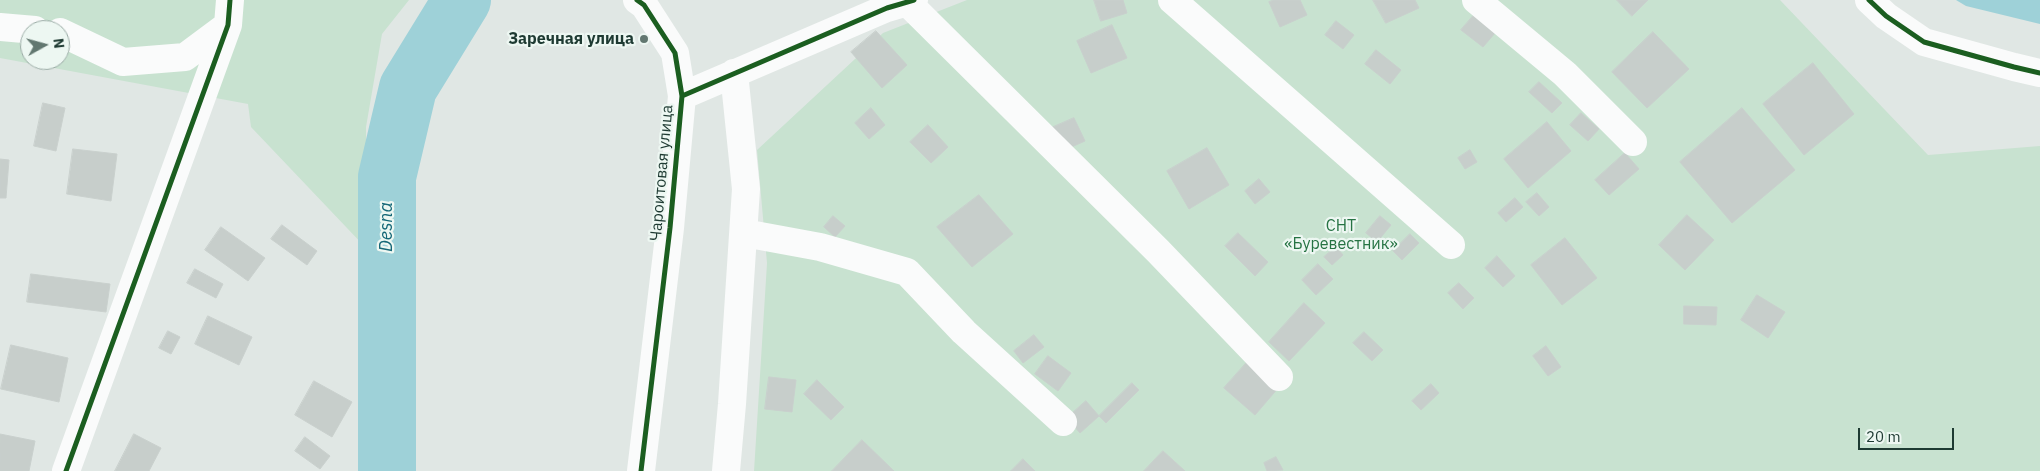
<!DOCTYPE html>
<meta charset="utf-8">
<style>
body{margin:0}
#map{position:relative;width:2040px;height:471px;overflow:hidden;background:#e0e7e4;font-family:"IBM Plex Sans",sans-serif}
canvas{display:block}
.north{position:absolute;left:20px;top:20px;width:50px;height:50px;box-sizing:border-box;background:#edf7f2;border:1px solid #9aaba5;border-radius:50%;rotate:83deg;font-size:14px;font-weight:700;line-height:20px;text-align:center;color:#1e3a32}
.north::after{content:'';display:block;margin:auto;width:18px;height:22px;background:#627770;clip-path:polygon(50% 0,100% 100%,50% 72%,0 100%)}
.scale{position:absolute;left:1858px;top:428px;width:96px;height:22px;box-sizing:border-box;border:2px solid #1e3a32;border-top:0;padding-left:6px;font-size:15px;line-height:18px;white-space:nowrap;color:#1e3a32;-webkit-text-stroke:4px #edf7f2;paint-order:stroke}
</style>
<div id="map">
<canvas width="2040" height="471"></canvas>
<div class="north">N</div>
<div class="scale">20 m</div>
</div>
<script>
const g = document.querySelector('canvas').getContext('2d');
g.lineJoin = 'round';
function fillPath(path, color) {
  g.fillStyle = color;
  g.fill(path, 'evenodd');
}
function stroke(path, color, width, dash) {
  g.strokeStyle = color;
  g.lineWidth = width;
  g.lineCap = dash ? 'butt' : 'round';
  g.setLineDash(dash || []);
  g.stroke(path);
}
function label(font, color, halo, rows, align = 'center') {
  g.font = font + ' "IBM Plex Sans",sans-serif';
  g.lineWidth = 4.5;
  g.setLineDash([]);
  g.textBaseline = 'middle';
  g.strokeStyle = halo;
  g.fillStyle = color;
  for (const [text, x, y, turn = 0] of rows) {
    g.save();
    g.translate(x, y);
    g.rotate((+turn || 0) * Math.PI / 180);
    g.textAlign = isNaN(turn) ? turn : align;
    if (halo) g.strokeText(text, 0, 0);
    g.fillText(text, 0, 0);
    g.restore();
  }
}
fillPath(new Path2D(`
 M0,0H409L382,34L366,127V248L251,127L248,104L0,58ZM30,30H60V60H30Z
 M967,0H1780L1928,155L2040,146V471H754L767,263L757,150L883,33Z`), '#c8e2d0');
fillPath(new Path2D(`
 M1956,0H2040V24L1966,6Z`), '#9ed1d8');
stroke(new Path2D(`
 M387,471V177L408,88L462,0`), '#9ed1d8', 58);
const building = new Path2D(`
 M1094,0H1123L1127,13L1101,21Z
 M1274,0H1300L1307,15L1280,27L1269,2Z
 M1373,0H1415L1419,8L1386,23Z
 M1617,0H1648L1632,16Z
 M1474,15L1495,33L1483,47L1461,30Z
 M1336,21L1354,35L1343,49L1325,35Z
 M1112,25L1127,58L1091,73L1077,41Z
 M876,31L907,65L882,88L851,52Z
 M1653,32L1689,69L1647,108L1612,72Z
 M1376,50L1401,70L1390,84L1365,64Z
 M1813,63L1854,114L1804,155L1763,104Z
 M1539,82L1562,103L1552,113L1529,92Z
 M43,103L65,108L56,151L34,146Z
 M871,108L885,125L869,139L855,123Z
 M1742,108L1795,170L1732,223L1680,162Z
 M1581,113L1599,129L1588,141L1570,125Z
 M1074,118L1085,141L1060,152L1049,129Z
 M1547,122L1571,151L1528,188L1504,159Z
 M928,125L948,147L931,163L910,142Z
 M1207,148L1229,185L1189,209L1167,171Z
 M73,149L117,154L111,201L67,194Z
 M1470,150L1477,162L1465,169L1458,158Z
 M1625,153L1639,169L1609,195L1595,180Z
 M0,159L9,160L6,198H0Z
 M1259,179L1270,192L1255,204L1245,191Z
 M1537,193L1549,207L1539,216L1526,202Z
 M979,195L1013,234L972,267L937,227Z
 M1515,198L1523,207L1506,222L1498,213Z
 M1687,215L1714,240L1685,270L1659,245Z
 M833,216L845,226L835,237L824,227Z
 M1380,216L1391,225L1377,242L1366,233Z
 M282,225L317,251L307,265L271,239Z
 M221,227L265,258L248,281L205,250Z
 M1238,233L1268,262L1255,276L1225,246Z
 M1410,234L1419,243L1402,260L1393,251Z
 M1565,238L1597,278L1562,305L1531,265Z
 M1336,247L1343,255L1332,265L1324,257Z
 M1497,256L1515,276L1503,287L1485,268Z
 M1318,264L1333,279L1316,295L1302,280Z
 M195,269L223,284L216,298L187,283Z
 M31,274L110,284L106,312L27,302Z
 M1459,283L1474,298L1463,309L1448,293Z
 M1757,295L1785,312L1768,338L1741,320Z
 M1304,303L1325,323L1289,361L1269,342Z
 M1684,306L1717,307L1716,325L1684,324Z
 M208,316L252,337L239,365L195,344Z
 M168,331L180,337L171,354L159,348Z
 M1364,332L1383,350L1372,361L1353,343Z
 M1034,335L1044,347L1023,363L1014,351Z
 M11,345L68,358L59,402L1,389Z
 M1546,346L1561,367L1548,376L1533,356Z
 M1048,356L1071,373L1058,391L1035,374Z
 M1249,360L1279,387L1255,415L1224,388Z
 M769,377L796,380L792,412L765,409Z
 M817,380L844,407L831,420L804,394Z
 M314,381L352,402L332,437L295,415Z
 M1132,383L1139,390L1106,423L1099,416Z
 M1431,384L1439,393L1421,410L1412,401Z
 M1086,401L1099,416L1080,433L1067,418Z
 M0,434L35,441L29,471H0Z
 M134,434L161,448L149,471H115Z
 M305,437L330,456L320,469L295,451Z
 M862,440L894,471H832Z
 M1163,451L1185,471H1144Z
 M1276,457L1283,470L1267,471L1264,463Z
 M1023,459L1035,471H1011Z`);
fillPath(building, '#c7cecb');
stroke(building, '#c9d0cd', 1);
stroke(new Path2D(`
 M637,0L644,5L675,53L682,96L670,228L641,471
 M1172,0L1451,245
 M1476,0L1565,74L1633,142
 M1869,0L1886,16L1924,42L2014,67L2040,73
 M907,2L1158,251L1279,377
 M0,27L35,30
 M60,32L123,62L185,57L228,25
 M682,96L887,8L914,0
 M744,233L820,247L907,272L964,332L1063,422
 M66,471L228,25L230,0
 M726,471L732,404L746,189L734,73`), '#fafbfb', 28);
stroke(new Path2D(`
 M637,0L644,5L675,53L682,96L670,228L641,471
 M1869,0L1886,16L1924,42L2014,67L2040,73
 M682,96L887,8L914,0
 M66,471L228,25L230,0`), '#1b5e20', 5);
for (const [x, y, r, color] of [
 [644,39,5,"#627770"]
]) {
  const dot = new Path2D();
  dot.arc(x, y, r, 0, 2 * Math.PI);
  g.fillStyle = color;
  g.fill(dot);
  stroke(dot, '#edf7f2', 2);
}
label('bold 16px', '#1e3a32', '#edf7f2', [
 ["Заречная улица",634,39]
], 'right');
label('16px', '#1e3a32', '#edf7f2', [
 ["Чароитовая улица",662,173,-85]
]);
label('16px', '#267343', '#edf7f2', [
 ["СНТ",1341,226],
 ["«Буревестник»",1341,244]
]);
label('italic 18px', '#166878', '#edf7f2', [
 ["Desna",387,227,-90]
]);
</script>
